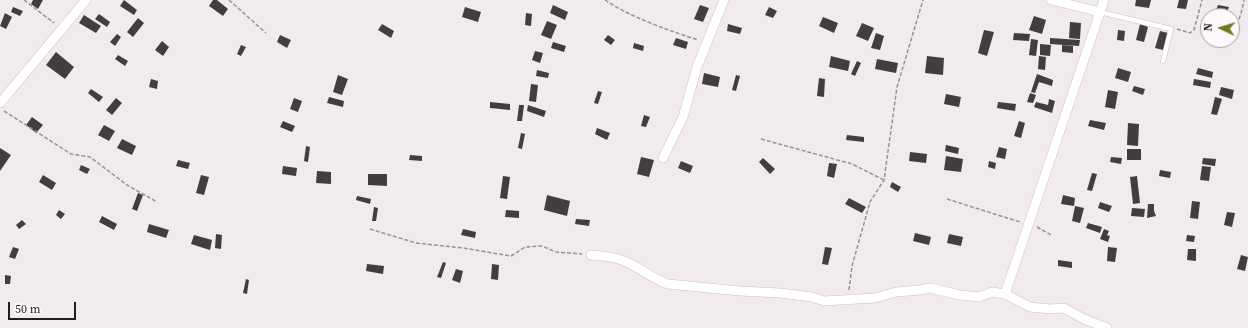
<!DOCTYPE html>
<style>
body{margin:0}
#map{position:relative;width:1248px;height:328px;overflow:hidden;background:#f1eaef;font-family:"Source Serif 4",serif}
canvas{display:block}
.north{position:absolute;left:1200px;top:8px;width:40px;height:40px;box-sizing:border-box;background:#fef8fd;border:1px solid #a5a0a4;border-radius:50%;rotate:274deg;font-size:11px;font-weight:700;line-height:16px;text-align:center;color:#201d1f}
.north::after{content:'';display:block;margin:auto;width:14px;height:18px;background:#717922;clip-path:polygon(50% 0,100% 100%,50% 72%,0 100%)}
.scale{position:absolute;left:8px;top:302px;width:68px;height:18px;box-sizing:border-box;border:2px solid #201d1f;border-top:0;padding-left:5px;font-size:12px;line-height:14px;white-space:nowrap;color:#201d1f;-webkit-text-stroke:3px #fef8fd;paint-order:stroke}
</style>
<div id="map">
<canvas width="1248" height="328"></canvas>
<div class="north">N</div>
<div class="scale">50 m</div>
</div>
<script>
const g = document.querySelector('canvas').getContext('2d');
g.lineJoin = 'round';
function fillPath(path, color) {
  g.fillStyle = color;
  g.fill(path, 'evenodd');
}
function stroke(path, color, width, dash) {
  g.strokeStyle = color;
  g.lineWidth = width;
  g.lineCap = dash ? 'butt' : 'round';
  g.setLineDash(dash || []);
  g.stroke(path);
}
fillPath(new Path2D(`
 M33,0H43L38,9L31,4Z
 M124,0L137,10L134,15L120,6Z
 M213,0H217L228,9L223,16L209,6Z
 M1136,0H1151L1149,8L1135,6Z
 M1179,0H1188L1186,9L1177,8Z
 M553,5L568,12L565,20L550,13Z
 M700,5L709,8L703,22L694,19Z
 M1218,5L1229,7L1227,12L1229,14L1228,16H1214Z
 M13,7L23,11L20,16L11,12Z
 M465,7L481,12L478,22L462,17Z
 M769,7L777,11L773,18L765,15Z
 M5,13L12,17L6,29L0,26Z
 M526,13L532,14L531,26L525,25Z
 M99,14L110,22L107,27L95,19Z
 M84,15L101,26L96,33L79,23Z
 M1034,16L1046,20L1042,34L1029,30Z
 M823,17L838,23L834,33L819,26Z
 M138,18L144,23L133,37L127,32Z
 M547,21L557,25L551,39L541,35Z
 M1070,22L1081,23L1080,39L1069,38Z
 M862,23L874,28L868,41L856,36Z
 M382,24L394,31L391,38L378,30Z
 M728,24L742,28L740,34L727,31Z
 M1140,24L1148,27L1144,42L1136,40Z
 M984,30L994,32L987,56L978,53Z
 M1118,30L1125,31L1124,41L1117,40Z
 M1160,31L1168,33L1163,50L1155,48Z
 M876,33L884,36L880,50L871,48Z
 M1014,33L1030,34L1029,41L1013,40Z
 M117,34L121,37L115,46L110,42Z
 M280,35L291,40L287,48L277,42Z
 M608,35L615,40L611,45L604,40Z
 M676,38L688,42L686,49L673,45Z
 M1050,38L1080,40L1079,46L1050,44Z
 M1031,39L1038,40L1036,56L1029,55Z
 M162,41L169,47L163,56L155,50Z
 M553,42L566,46L564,52L551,48Z
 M634,43L644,46L643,51L633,48Z
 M1040,44L1051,45L1050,56L1040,55Z
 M241,45L246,47L241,56L237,54Z
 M1062,45L1073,46V53L1062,52Z
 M535,51L543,53L540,63L532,60Z
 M56,52L74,67L65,79L46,65Z
 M118,55L128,61L125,66L115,59Z
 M831,56L850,61L848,71L829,67Z
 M927,56L944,58L943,75L925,73Z
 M1039,56L1046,57L1045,70L1038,69Z
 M877,59L898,63L896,73L875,69Z
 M857,61L861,63L855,76L851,74Z
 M1118,68L1131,72L1128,82L1115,78Z
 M1198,68L1213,72L1212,78L1196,74Z
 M537,70L549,73L548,78L536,76Z
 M704,73L720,77L718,87L702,84Z
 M1037,74L1053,80L1052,86L1039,82L1035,93L1031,92Z
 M338,75L348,79L342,95L333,92Z
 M736,75L740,76L736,91L732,90Z
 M819,78L825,79L824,97L817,96Z
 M151,79L158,81L157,89L149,87Z
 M1194,79L1211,82L1210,88L1193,85Z
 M531,84L538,85L536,102L529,101Z
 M1134,86L1145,89L1143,95L1132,91Z
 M1221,87L1234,90L1232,99L1219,95Z
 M91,89L103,97L99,102L88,93Z
 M1108,90L1118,92L1115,109L1105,107Z
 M598,91L602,92L598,104L594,103Z
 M1030,93L1036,95L1033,103L1027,102Z
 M946,94L961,97L959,107L944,104Z
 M329,97L344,101L343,107L327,103Z
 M1215,97L1222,99L1217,115L1211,114Z
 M116,98L122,103L112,115L106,110Z
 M294,98L302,101L298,112L290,109Z
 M1049,99L1055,101L1052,113L1034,107L1036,102L1048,105Z
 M490,102L510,104V110L490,108Z
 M998,102L1016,104L1015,111L997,108Z
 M519,105H524L522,121H517Z
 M528,105L546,111L544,117L527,111Z
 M644,115L650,117L646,127L641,126Z
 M32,117L43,125L36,133L26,125Z
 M1090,120L1106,123L1104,130L1088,126Z
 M283,121L295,126L292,132L280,127Z
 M1019,121L1025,123L1021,138L1014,136Z
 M1128,123L1139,124L1138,146L1127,145Z
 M104,125L115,131L109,141L98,135Z
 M597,128L610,133L607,140L595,134Z
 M521,133L525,134L522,149L518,148Z
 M847,135L864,137V142L846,140Z
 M122,139L136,146L132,155L117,148Z
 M946,145L959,148L958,154L945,151Z
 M306,146L310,147L308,162L304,161Z
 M999,147L1007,149L1005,159L996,157Z
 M0,148L11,155L0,171Z
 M1127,149H1141V160H1127Z
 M910,152L927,154L926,163L909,161Z
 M410,155L422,156V161L409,160Z
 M946,156L963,159L961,172L944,170Z
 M641,157L654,160L649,177L637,174Z
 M1111,157L1122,158L1121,164L1110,162Z
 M763,158L775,169L770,174L759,162Z
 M1203,158L1216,159L1215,166L1202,164Z
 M178,160L190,163L188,169L176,166Z
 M681,161L693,166L690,173L678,168Z
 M989,161L996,163L995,169L988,167Z
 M829,163L837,164L834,178L827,176Z
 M81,165L90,169L87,174L79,170Z
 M283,166L297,168L296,176L282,174Z
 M1202,166L1211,167L1209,181L1200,180Z
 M1160,170L1171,172L1170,178L1159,176Z
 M317,171L331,172V184L316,183Z
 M1092,173L1097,174L1092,191L1087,190Z
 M368,174H387V186L368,185Z
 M43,175L56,183L52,190L39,182Z
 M201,175L209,177L204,195L196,193Z
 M503,176L510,177L507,199L500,198Z
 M1137,176L1140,203L1133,204L1130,177Z
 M892,182L901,187L898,192L890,187Z
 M138,193L143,195L137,211L132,209Z
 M547,195L570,201L567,216L544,210Z
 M1063,195L1075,198L1074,206L1061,204Z
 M357,196L371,199L370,204L356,200Z
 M849,198L866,207L862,213L845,204Z
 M1192,201L1200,202L1198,219L1190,218Z
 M1100,202L1112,206L1109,212L1098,208Z
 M1148,204H1154V211L1156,216L1147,218Z
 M1075,206L1084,208L1080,223L1072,221Z
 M374,207L378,208L376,221H372Z
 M1132,208L1145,209L1144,217L1131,216Z
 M59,210L65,214L61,219L56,215Z
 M506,210L519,211V218L505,217Z
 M1227,212L1235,213L1232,227L1224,225Z
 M102,216L117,224L114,230L99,222Z
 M576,219L590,220L589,226L575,224Z
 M22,220L26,224L19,229L16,225Z
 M1088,223L1102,227L1100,233L1086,228Z
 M149,224L169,230L166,238L147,232Z
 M463,229L476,232L475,238L461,235Z
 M1104,229L1109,231L1107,235L1110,236L1108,242L1100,239Z
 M915,233L931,237L929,245L913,241Z
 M216,234L222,235L221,249L215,248Z
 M949,234L963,237L961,246L947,243Z
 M194,235L212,240L210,250L191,244Z
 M1187,235L1195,236L1194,242L1186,241Z
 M13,247L19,249L15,259L9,257Z
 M825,247L832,248L828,265L822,264Z
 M1108,247L1117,248L1115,262L1107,261Z
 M1188,249H1196V261L1187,260Z
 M1241,255L1248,257L1245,271L1237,269Z
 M1058,260L1072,262V268L1058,266Z
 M443,262L446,263L441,278L437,277Z
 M367,264L384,266L383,274L366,271Z
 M492,264L499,265L498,280L491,279Z
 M456,269L463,271L460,283L452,280Z
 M5,275L11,276L10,284H5Z
 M246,279L249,280L247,294L243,293Z`), '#423d41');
const service = new Path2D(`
 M1100,12L1171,29L1163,61`);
const minor = new Path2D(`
 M1051,0L1100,12
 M0,103L86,0
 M663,158L683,117L697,67L724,0
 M591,255C602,256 614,256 624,261C640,267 652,279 668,284L740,291L780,293L812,297L824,301L875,298L896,292L920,290L930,288L960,295L979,297L992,292L1005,294L1030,307L1050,309L1064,308L1084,319L1107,328
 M1005,294L1104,0`);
stroke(service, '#c8c1c6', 5.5);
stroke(minor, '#c8c1c6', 10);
stroke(new Path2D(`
 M24,0L54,23
 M229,0L266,33
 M605,0C630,17 670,31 698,40
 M1177,29L1190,33L1194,30L1202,0
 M1232,29C1240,22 1242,10 1244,0
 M1220,47L1224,40
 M4,111L71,154L90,157L127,185L157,202
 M761,139L852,164L884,180
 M947,199L1020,222
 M1037,227L1051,235
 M370,229L416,243L463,248L511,256L525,247L542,246L556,252L582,254
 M849,290L852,266L870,202L884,180L897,87L923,0`), '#979295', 1.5, [4, 2]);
stroke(service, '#fff', 4.5);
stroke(minor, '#fff', 9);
</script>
